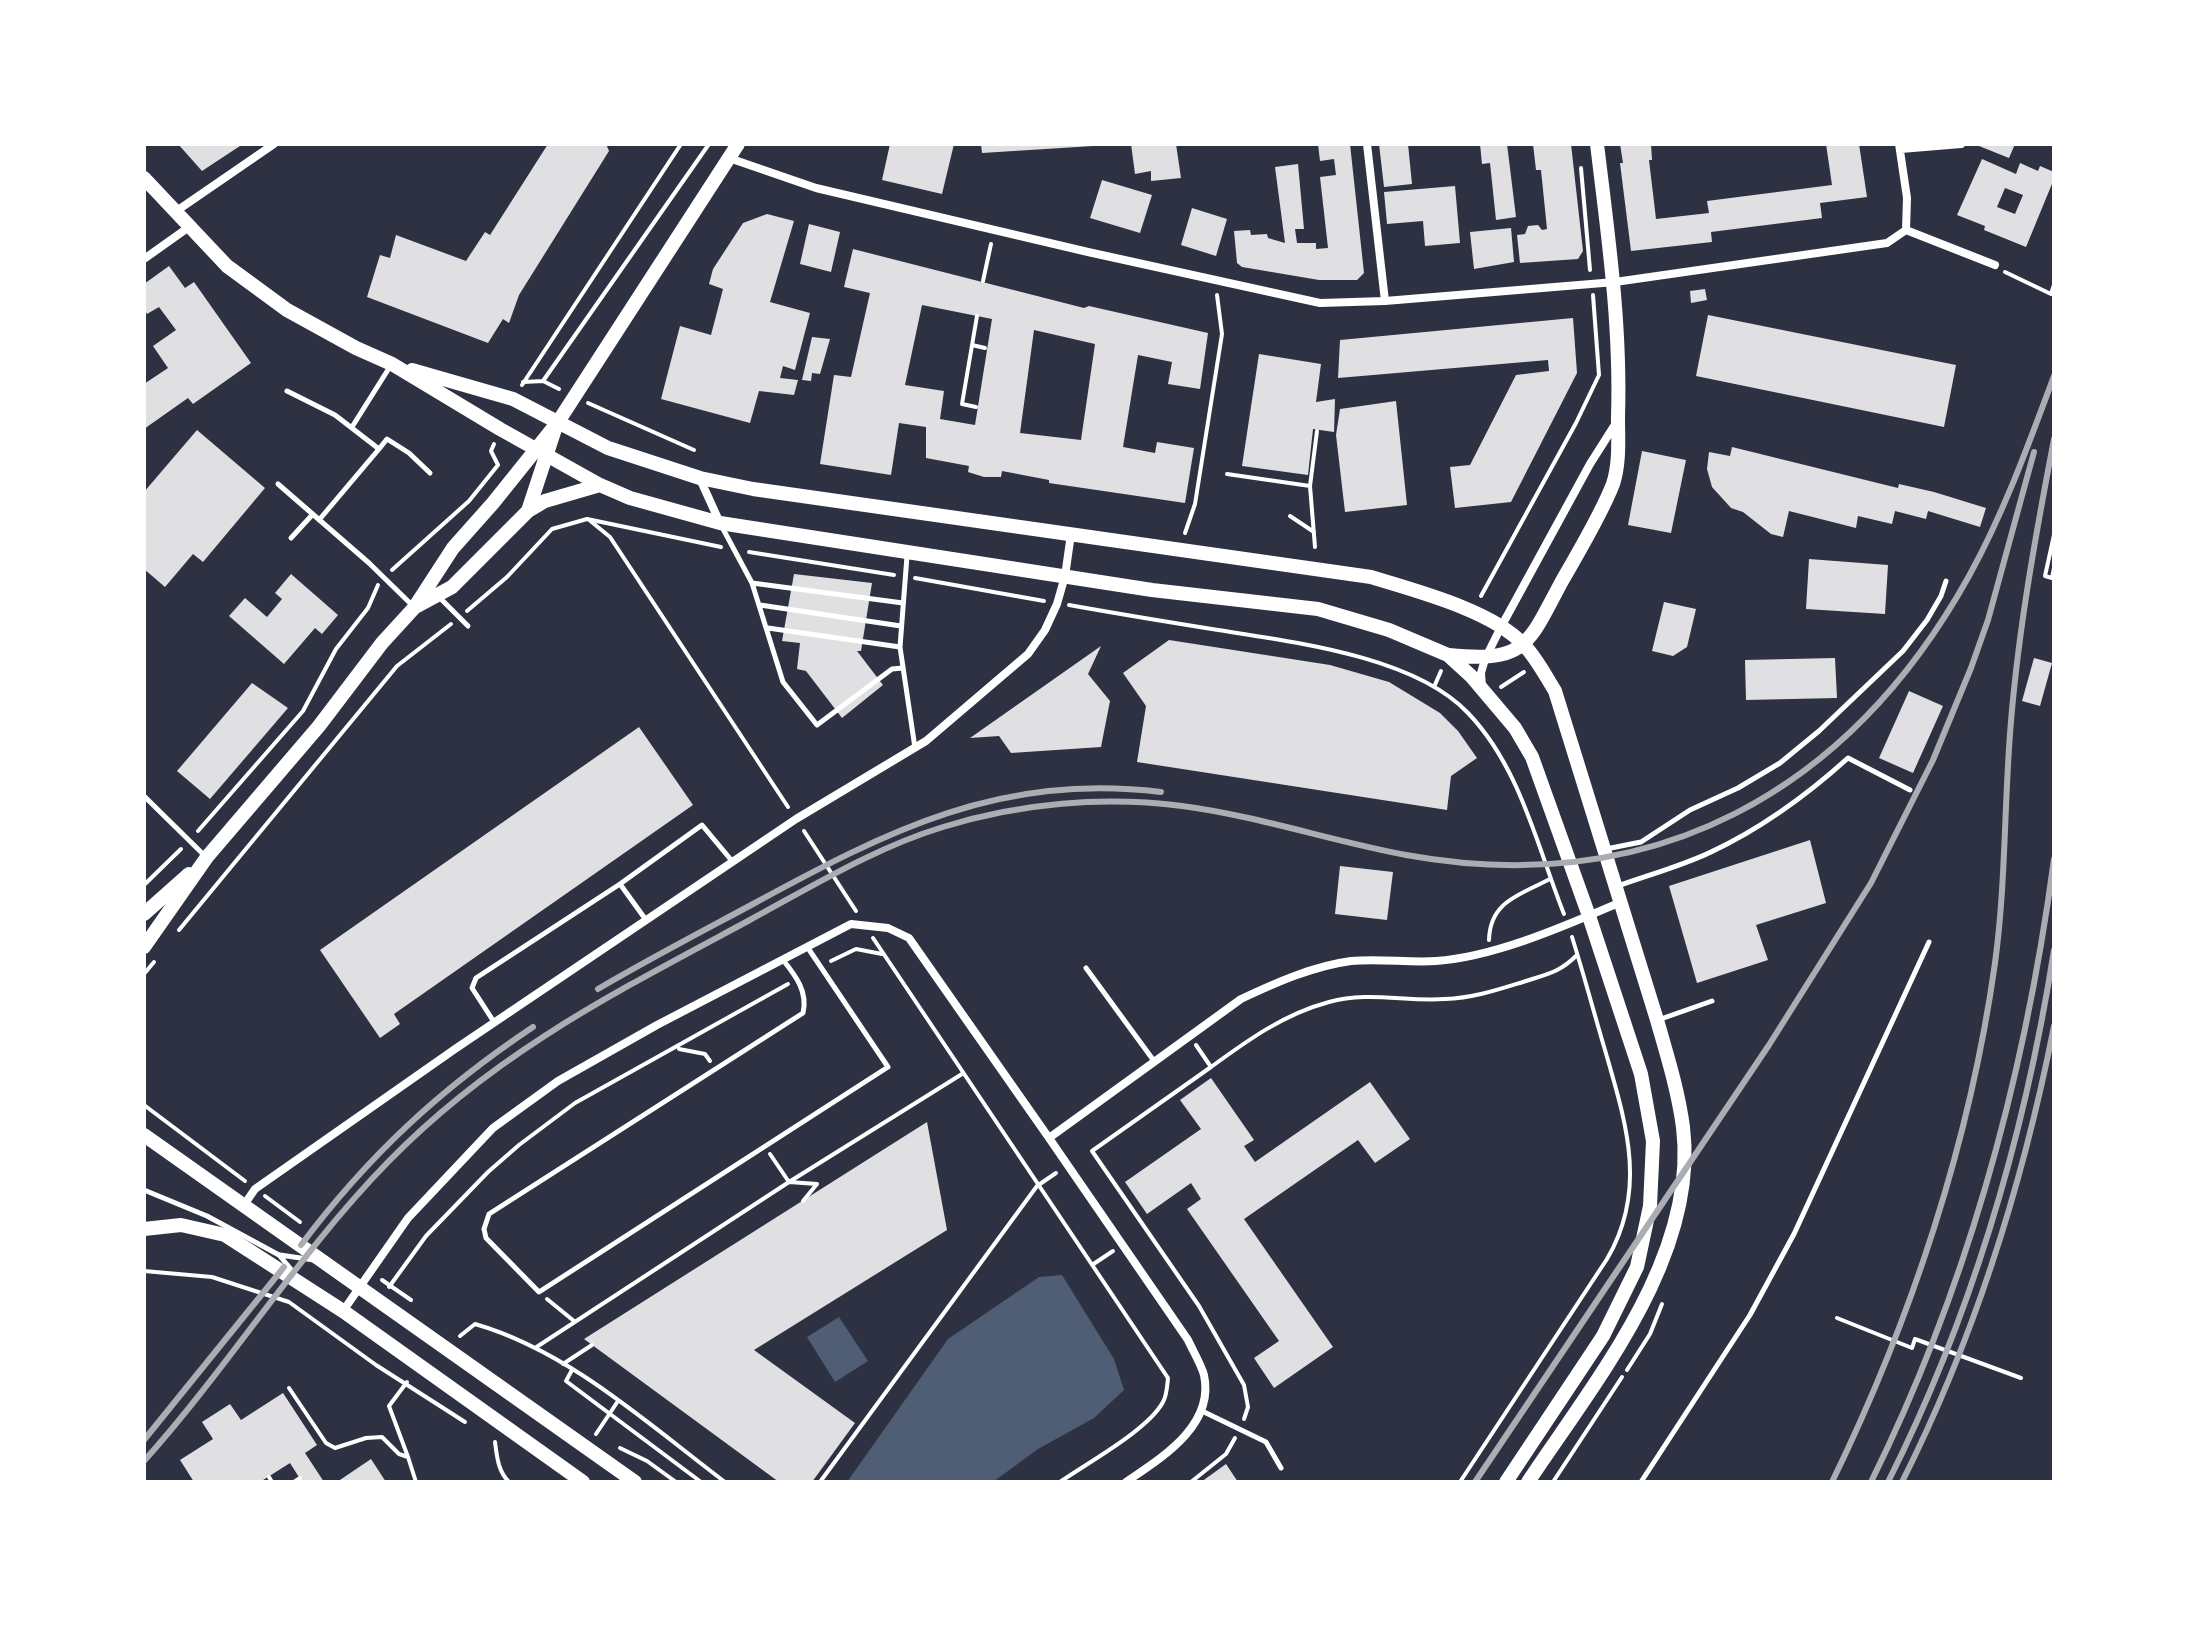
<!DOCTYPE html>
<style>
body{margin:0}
#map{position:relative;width:2198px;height:1626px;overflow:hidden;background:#2d3142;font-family:"Public Sans",sans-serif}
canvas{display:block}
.frame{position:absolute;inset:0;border:146px solid #fff;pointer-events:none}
</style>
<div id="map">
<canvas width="2198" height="1626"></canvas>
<div class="frame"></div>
</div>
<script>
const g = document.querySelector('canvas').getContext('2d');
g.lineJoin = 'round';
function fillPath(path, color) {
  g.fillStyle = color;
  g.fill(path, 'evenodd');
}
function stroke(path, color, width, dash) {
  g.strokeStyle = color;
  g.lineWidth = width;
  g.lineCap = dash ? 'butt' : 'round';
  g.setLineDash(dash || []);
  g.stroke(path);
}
fillPath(new Path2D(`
 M1062,1275L1114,1359L1124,1390L1094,1418L1038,1449L993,1482H847L948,1339L1039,1277Z
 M839,1317L868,1361L835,1382L807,1337Z`), '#4f5d75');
fillPath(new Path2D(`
 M178,144H243L202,171Z
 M548,144H606L609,151L519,295L509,323L503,319L488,343L367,297L380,255L390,258L396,235L466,261L485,232L490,235Z
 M890,144H954L942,194L882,180Z
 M981,144H1093V146L982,153Z
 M1131,144H1176L1181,178L1151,181V171L1135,174Z
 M1318,144H1350L1364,273L1357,280H1319L1242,267L1237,263L1234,231L1250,230L1251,235L1267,234L1268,238L1285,243L1275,167L1298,164L1304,229H1295L1297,243H1316V249L1328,248L1320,177L1336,175L1334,159L1320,161Z
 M1379,144H1408L1412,184L1384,187Z
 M1480,144H1507L1516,217L1496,220L1490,163L1482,164Z
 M1533,144H1571L1583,251L1578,259L1520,263L1517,235L1525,234L1528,226L1538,225L1542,230L1547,229L1541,170H1536Z
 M1620,144H1651L1652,160H1649L1656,219L1709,213L1707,201L1832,185L1826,144H1859L1867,197L1820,203L1822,218L1711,232L1712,242L1631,251L1620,163H1623Z
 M1974,144H2015L2009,158Z
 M1982,159L2016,174L2020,163L2038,171L2040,166L2054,172V179L2026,247L1984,230L1985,226L1957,215ZM2005,188L2023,195L2015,214L1997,207Z
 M1102,180L1152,195L1140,233L1090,218Z
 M1455,186L1460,243L1425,246L1423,221L1387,224L1384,192Z
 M1192,208L1227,219L1216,256L1181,245Z
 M767,214L794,221L770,302L810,313L795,370L783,366L780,378L798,380L794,395L759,391L750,423L661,399L680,326L711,335L723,289L709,284L713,269L743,223Z
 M809,224L840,232L831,272L800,264Z
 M1511,228L1514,262L1474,269L1470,232Z
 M853,249L1084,308L1089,306L1208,333L1200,389L1168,384L1172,362L1138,355L1123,447L1155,453L1157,442L1194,448L1185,503L1049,483V480L1002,471L1001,477H984L968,472L969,466L926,458V427L899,423L891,475L820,464L834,375L851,377L870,293L844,287ZM922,305L992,319L975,425L940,419L944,391L905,385ZM1034,330L1095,344L1081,440L1020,433Z
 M169,266L185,288L194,282L251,363L193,404L188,398L144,429V384L168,368L153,346L176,330L159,307L147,314L144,309V284Z
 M1705,289L1707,300L1691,303L1690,291Z
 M1708,315L1956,365L1944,427L1696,376Z
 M1573,318L1577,373L1511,502L1455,508L1450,467L1470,465L1516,375L1549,371L1548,360L1338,378L1340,340Z
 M812,337L830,339L820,374L812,373L811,381L802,380Z
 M1259,354L1321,364L1316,402L1335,399L1334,432L1313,429L1308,475L1242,466Z
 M1396,401L1407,505L1345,512L1336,435L1340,409Z
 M197,430L265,488L203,562L193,554L165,587L144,569V492Z
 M1732,447L1898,488L1899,484L1934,492L1986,508L1980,527L1928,511L1926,519L1895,511L1892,524L1858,516L1856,528L1789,511L1783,537L1771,534L1743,512L1731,508L1712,487L1707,469L1709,452L1730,456Z
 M1642,451L1686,460L1671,533L1628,525Z
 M1809,559L1888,565L1885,614L1806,609Z
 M291,574L338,615L322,634L315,628L284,664L229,616L245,598L267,617L282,599L275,593Z
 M794,574L872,583L861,651H857L883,685L842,718L806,671L797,669L800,643L782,641Z
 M1664,602L1696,609L1687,647L1673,656L1652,651Z
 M1169,640L1330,665L1389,682L1440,713L1458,731L1477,758L1451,776L1447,810L1137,762L1146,706L1123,673Z
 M1101,646L1088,674L1110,701L1101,747L1011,753L999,736L970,738Z
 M1835,658L1837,698L1746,700L1745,660Z
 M2034,658L2052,663L2040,706L2022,701Z
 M252,683L288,708L210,799L177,771Z
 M1909,691L1943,706L1913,773L1879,758Z
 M639,727L693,805L394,1014L400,1024L380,1038L320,950Z
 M1810,840L1826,903L1756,925L1768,960L1697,983L1669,886Z
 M1340,866L1393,872L1387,920L1335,914Z
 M1211,1078L1254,1140L1244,1146L1255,1162L1370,1082L1410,1139L1375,1163L1358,1140L1244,1219L1333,1347L1274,1388L1254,1358L1279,1341L1187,1209L1201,1199L1191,1183L1147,1214L1125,1182L1201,1129L1180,1100Z
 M927,1122L947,1230L754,1350L855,1423L812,1482H779L584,1339Z
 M283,1393L317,1445L305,1453L324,1482H302L290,1463L260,1482H194L180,1460L213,1439L202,1422L230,1404L241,1420Z
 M371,1459L386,1482H337Z
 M1226,1464L1238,1482H1201Z`), '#e0e0e3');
stroke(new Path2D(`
 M1581,168L1590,270
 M2005,272L2051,294L2054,285
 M983,281L991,244
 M972,345L985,348
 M543,381L559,389
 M523,382L543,381L709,144
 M522,385L681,144
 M588,403L694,450
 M976,407L962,404L977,316
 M494,444L491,451L498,465
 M1227,474L1310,486L1315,547
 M1310,486L1317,431
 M1290,516L1314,532
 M588,519L610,537L788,807
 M1185,533L1195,504L1222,334L1217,295
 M2054,535L2045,576L2052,578L2054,568
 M749,552L894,575
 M392,570L469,501L498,465
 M915,578L1044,601
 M1481,596L1576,423L1599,375L1593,295
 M1069,605C1119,614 1168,622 1218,630C1293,642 1414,656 1468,713C1520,767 1537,846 1564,914
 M467,611L507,577L552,529L587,519L721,547
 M1434,687L1441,671
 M1501,687L1524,672
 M198,831L303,711L336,649L368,608L378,585
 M804,831L856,911
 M144,885L181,849
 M179,930L397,666L451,624
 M873,938L1168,1378C1167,1387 1167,1395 1163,1402C1148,1430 1087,1463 1060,1482
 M1489,940C1490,901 1520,895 1550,879
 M831,961L856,949L882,954
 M144,974L154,962
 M1196,1045L1211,1067L1092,1151L1199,1306L1244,1385L1248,1407L1244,1419
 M679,1049L705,1054L710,1061
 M1211,1067C1248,1040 1284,1014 1329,1002C1368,991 1406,1002 1445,999C1473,998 1497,990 1523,982C1547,974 1559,973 1577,955
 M144,1105L245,1181
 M770,1154L789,1182L817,1184
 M265,1196L300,1222
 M803,1201L817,1184
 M1092,1265L1113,1251
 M144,1271L212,1277L289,1302L376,1365L465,1422
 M382,1280L411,1300
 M389,1287L426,1236L488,1172L519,1145L575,1103L788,984
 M547,1299L574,1321
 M1837,1318L1912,1348L1915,1339L2021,1378
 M460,1336L475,1324C569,1351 648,1424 725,1482
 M535,1348L789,1182L962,1074
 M563,1364L592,1345
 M572,1370L566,1381L701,1482
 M1627,1370L1650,1334L1662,1304
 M407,1382L389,1406L408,1457
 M289,1388L326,1443L335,1448L366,1438L382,1437L399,1454L408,1457L416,1482
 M596,1434L618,1401
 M495,1442C497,1457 498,1471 509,1482
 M620,1448L647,1461L676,1482
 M269,1477L272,1482
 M294,1482L300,1478
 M820,1482L1037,1186L1056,1173
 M1191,1482L1226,1454L1235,1438
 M1460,1482L1607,1259C1648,1189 1626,1123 1605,1050C1594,1013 1584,975 1572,937
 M1553,1482L1622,1377`), '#fff', 4);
stroke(new Path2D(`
 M287,391L335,415L379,449L387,439L409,453L430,473
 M352,427L391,365
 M278,484L369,563L414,607
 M319,520L379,449
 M722,527L752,583L783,682L817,725L892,669L903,668
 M291,538L313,514
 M907,556L900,647L915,748
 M752,583L903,603
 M438,596L468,626
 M760,605L901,626
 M768,628L900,647
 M144,796L206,857
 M1606,849L1641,842L1690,810L1738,788L1780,763L1819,731L1903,651L1927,620L1941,596L1946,581
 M1618,886C1648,875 1682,866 1711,852C1762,828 1806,796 1848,758L1910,790
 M646,920L620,884L702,825L732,861
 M783,960C796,976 808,992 803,1013L489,1214L484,1229L486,1238L539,1292L888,1067L808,948
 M1086,968L1154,1061
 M1658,1020L1712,1001
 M494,1022L472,988L476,978L620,884
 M144,1190L207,1216L279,1255L295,1274
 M280,1255L314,1260
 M1202,1411L1266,1442L1281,1468
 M1641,1482L1750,1315L1794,1234L1929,942`), '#fff', 5);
stroke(new Path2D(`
 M1367,144L1385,301
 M1899,144L1907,198L1906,230
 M1901,149L1961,144
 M729,158L816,188L1088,252L1320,303L1385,301L1615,282L1887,243L1906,230
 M175,212L274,144
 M1906,230L1995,265
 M144,259L189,227
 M700,479L720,523
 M1482,687L1481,673L1485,659L1501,627L1590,464L1616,423
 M244,1205L255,1189L455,1049L796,819L926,741L1028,654L1045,630L1057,604L1065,576L1071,534
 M343,1311L408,1218L493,1128L558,1081L657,1025L851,924L888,928L909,938L1049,1138
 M1126,1482C1161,1458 1215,1426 1204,1375C1201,1364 1193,1351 1188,1340L1049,1138L1241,999C1275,983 1313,966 1351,961C1379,958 1408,963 1436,961C1495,957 1567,925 1621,902`), '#fff', 8);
stroke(new Path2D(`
 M144,178L227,266L287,310L356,348L392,364L500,429L600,485L630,498L720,523L1152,590L1318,609L1389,630L1448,655L1471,676L1515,728L1532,757L1589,916L1641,1074L1653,1141L1650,1206L1637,1267L1603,1336L1506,1482
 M412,370L513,399L608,448L700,478L753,489L1371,577C1416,591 1491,610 1523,644C1536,657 1545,675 1555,691L1657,1020C1667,1055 1678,1090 1683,1127C1699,1256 1595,1381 1528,1482
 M528,511L556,426
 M417,606L452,587L528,511L545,501L600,485
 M1449,655C1527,663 1528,644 1562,581C1579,551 1601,515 1613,484C1620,463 1618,438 1618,417C1621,325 1608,235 1597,144
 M144,914L189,874
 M144,947L207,857L319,726L382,643L414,608L453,548L493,503L558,422L738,144
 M144,1135L635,1482
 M144,1229L181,1225L225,1235L343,1311L583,1482`), '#fff', 14);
stroke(new Path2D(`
 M598,989C649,959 701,932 753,904C889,830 1000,773 1161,792
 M301,1245C368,1156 440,1089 533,1027
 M144,1440L284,1267
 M144,1461C230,1365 298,1254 388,1162C494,1053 616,992 748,921C811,887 874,848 943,827C1020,803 1103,796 1182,806C1258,816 1331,841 1406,855C1654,900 1849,792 1969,576C2004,513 2029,443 2054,376
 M1475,1482L1769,1045L1871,883L1933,760L1971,668L1988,620L2034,452
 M1832,1482C1911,1320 1970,1142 1995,963C2006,883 2004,802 2011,721C2019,626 2036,533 2054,439
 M1871,1482C1968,1286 2025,1076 2054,859
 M1888,1482C1972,1315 2025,1134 2054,950
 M1902,1482C1974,1339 2023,1183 2054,1026`), '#abadb3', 6);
</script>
